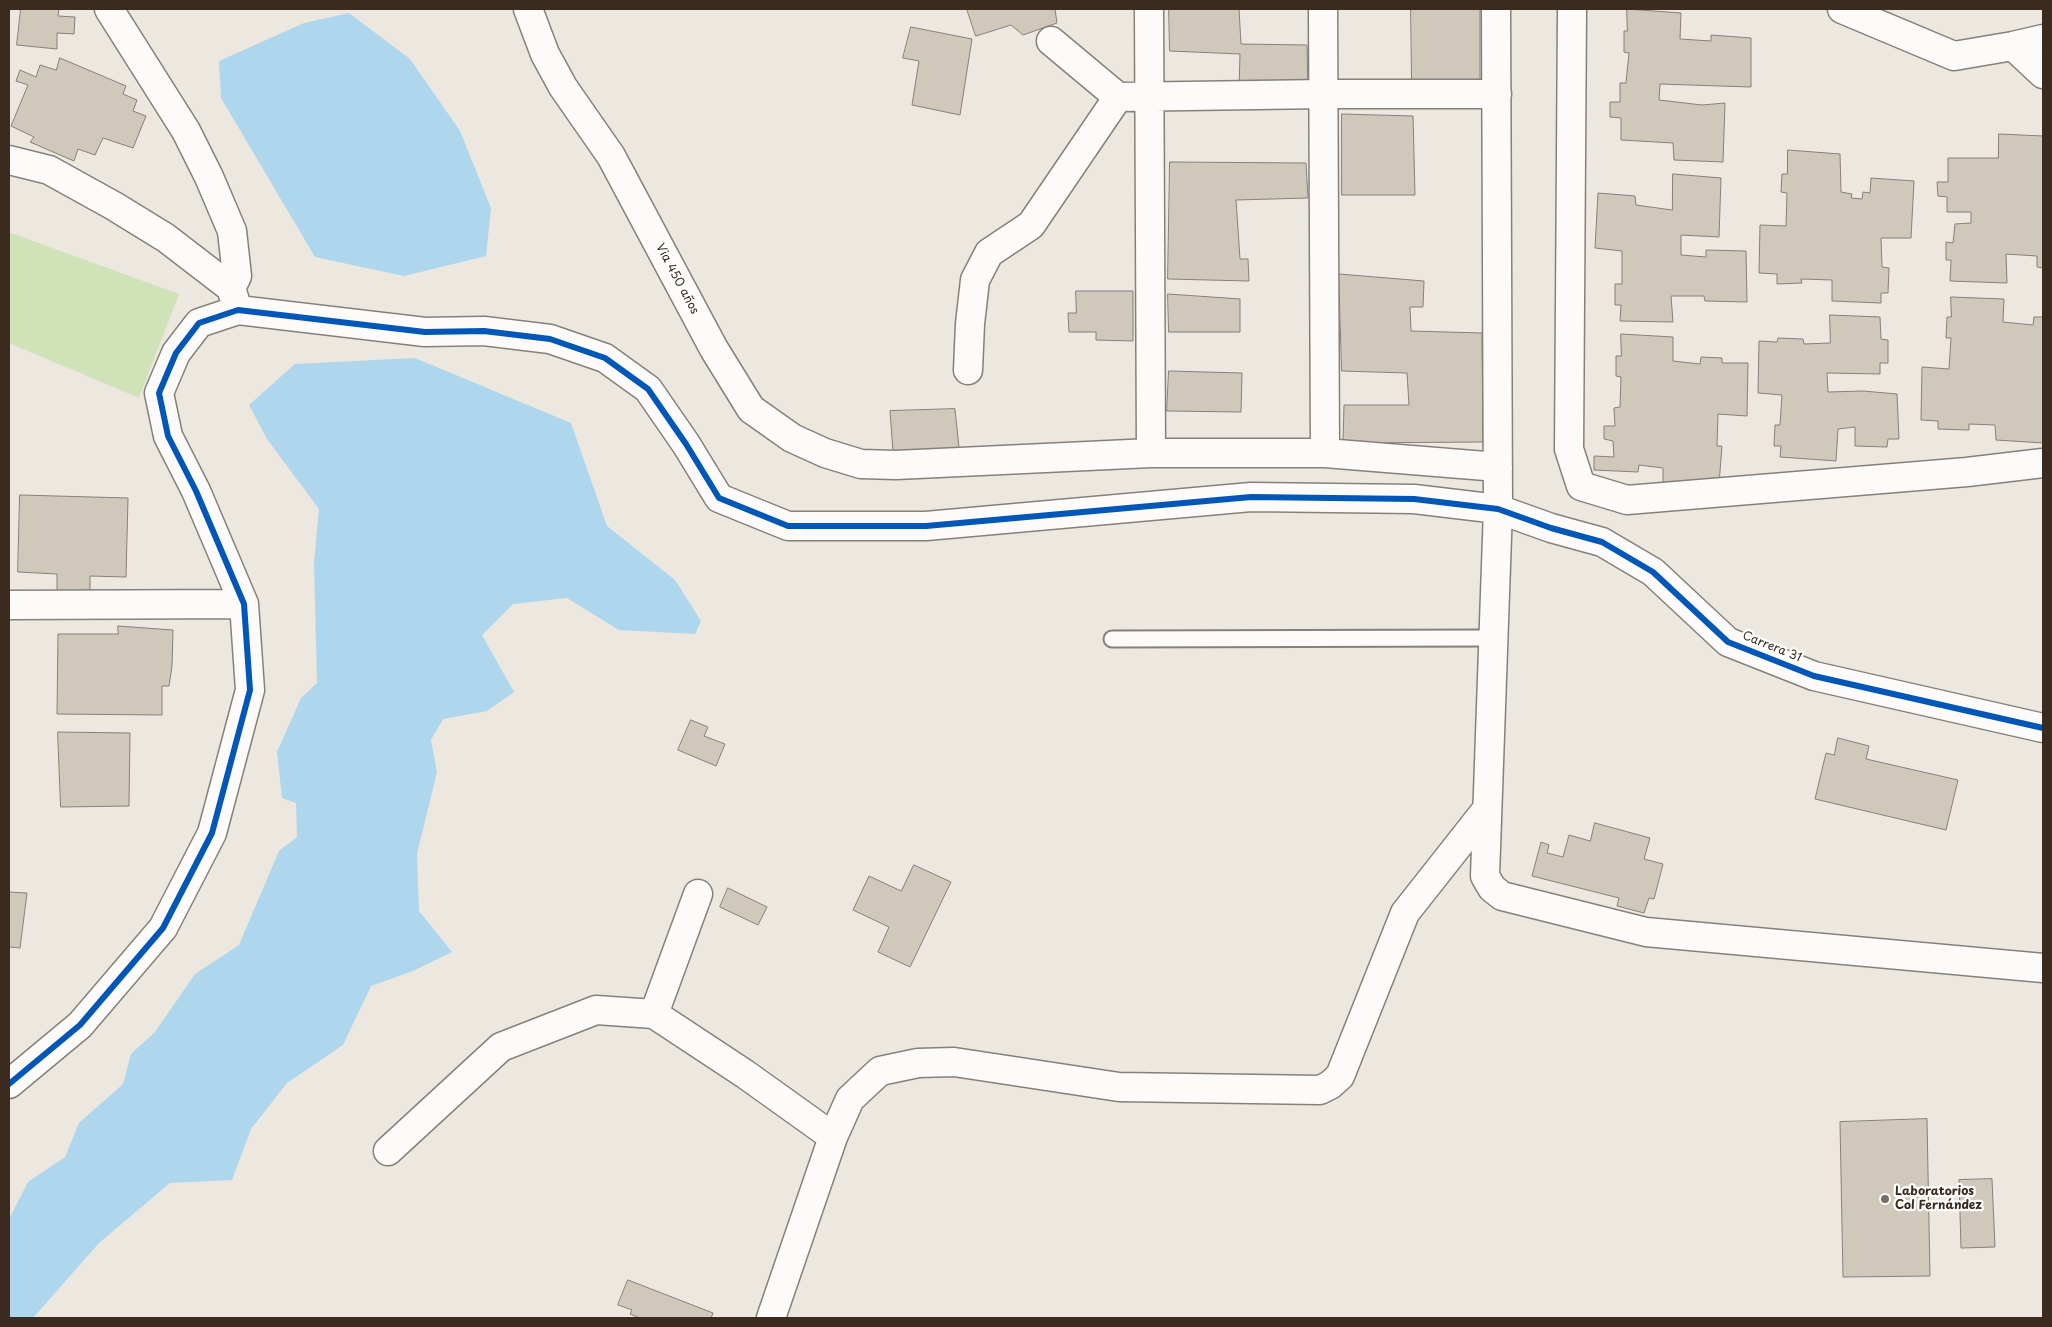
<!DOCTYPE html>
<meta charset="utf-8">
<style>
body{margin:0}
#map{position:relative;width:2052px;height:1327px;overflow:hidden;background:#ece7df;font-family:"Playpen Sans",sans-serif}
canvas{display:block}
.frame{position:absolute;inset:0;border:10px solid #3b2a1e;pointer-events:none}
</style>
<div id="map">
<canvas width="2052" height="1327"></canvas>
<div class="frame"></div>
</div>
<script>
const g = document.querySelector('canvas').getContext('2d');
g.lineJoin = 'round';
function fillPath(path, color) {
  g.fillStyle = color;
  g.fill(path, 'evenodd');
}
function stroke(path, color, width, dash) {
  g.strokeStyle = color;
  g.lineWidth = width;
  g.lineCap = dash ? 'butt' : 'round';
  g.setLineDash(dash || []);
  g.stroke(path);
}
function label(font, color, halo, rows, align = 'center') {
  g.font = font + ' "Playpen Sans",sans-serif';
  g.lineWidth = 4.5;
  g.setLineDash([]);
  g.textBaseline = 'middle';
  g.strokeStyle = halo;
  g.fillStyle = color;
  for (const [text, x, y, turn = 0] of rows) {
    g.save();
    g.translate(x, y);
    g.rotate((+turn || 0) * Math.PI / 180);
    g.textAlign = isNaN(turn) ? turn : align;
    if (halo) g.strokeText(text, 0, 0);
    g.fillText(text, 0, 0);
    g.restore();
  }
}
fillPath(new Path2D(`
 M11,233L179,294L139,398L9,343V238Z`), '#d0e2b8');
fillPath(new Path2D(`
 M349,13L410,59L460,131L491,208L486,256L404,276L315,257L221,98L219,61L304,23Z
 M415,358L571,423L607,526L675,580L701,621L695,634L619,630L567,598L513,604L482,635L514,692L487,711L443,719L431,740L437,772L417,854L419,911L452,952L413,971L371,986L343,1045L287,1083L251,1129L232,1180L170,1183L99,1243L33,1318H9V1219L28,1182L65,1157L79,1123L123,1084L131,1054L155,1032L195,974L239,945L279,851L297,837L296,803L282,798L277,752L301,698L317,683L314,563L319,509L267,439L249,405L295,364Z`), '#aed6ed');
const building = new Path2D(`
 M21,9H59L58,16L75,17L74,34L57,33V49L17,45Z
 M967,9H1055L1057,23L1023,35L1011,25L976,36Z
 M1169,9H1239L1241,44L1307,45L1308,87L1239,89L1240,54L1170,51Z
 M1411,9H1480V83L1412,84Z
 M1627,9L1681,13L1680,39L1711,41V35L1751,38V87L1660,84L1659,100L1702,105L1725,103L1723,162L1674,160L1673,143L1621,140V118L1610,117V102H1620V83H1626L1629,53L1624,52V31H1627Z
 M911,27L972,39L960,115L912,105L919,61L903,58Z
 M60,58L126,86L123,94L137,100L133,111L146,116L133,148L103,138L95,155L78,149L74,161L30,142L34,137L11,126L28,85L16,81L20,70L36,77L40,65L56,70Z
 M1342,114L1413,116L1415,195H1342Z
 M1999,134L2043,136V268L2037,267V256L2006,254L2007,283L1950,281L1951,260H1946V242L1953,243L1955,224L1971,223V212H1947V197L1938,196L1937,182H1948V158H1998Z
 M1788,150L1840,154L1841,192L1852,194L1851,198L1862,199L1863,192L1870,193L1871,178L1914,181L1911,238H1881L1882,267L1889,268L1888,293H1881V303L1832,301V280L1801,279L1802,283L1777,284V274L1759,273L1760,225L1786,226L1787,193L1781,192L1782,174H1787Z
 M1170,162L1306,163L1308,198L1236,200L1240,259H1248L1249,281L1168,279Z
 M1673,174L1721,178L1719,237L1681,235V255L1706,257V250L1746,251L1747,302L1705,301L1704,296H1671L1673,322L1620,321L1621,305H1615V284H1622V251L1595,248L1598,193L1635,196L1636,205L1672,210Z
 M1339,274L1424,281L1423,307H1410L1411,331L1482,333L1483,442L1343,443L1344,405H1409L1407,373L1342,371Z
 M1076,291H1133V341L1096,340V332H1069L1068,313H1076Z
 M1168,294L1240,299V332H1169Z
 M1951,297L2004,299L2003,322L2033,325L2034,317H2043V443L1996,440L1995,425L1969,424V430L1938,429V421L1921,420L1922,367L1949,369L1951,338H1946L1947,317H1951Z
 M1830,315L1880,317L1881,339L1888,340V363H1880V374L1827,373L1828,392L1863,391L1897,394L1899,439H1888L1887,447L1855,446V427L1838,429L1836,461L1780,457L1781,446H1774L1775,425H1780L1782,395L1758,393L1759,341L1777,342L1778,338L1803,339L1804,344L1830,343Z
 M1621,334L1673,337V361L1700,364L1701,357L1722,358V363H1748L1747,416L1718,414L1717,446H1722L1719,484L1663,482V468L1639,465L1638,472L1594,470V456L1614,457L1613,441L1604,439V426H1615L1614,408L1620,407L1621,377L1616,376V356H1621Z
 M1169,371L1242,373L1241,412L1167,411Z
 M955,409L959,448L893,452L890,411Z
 M20,495L128,498L126,577L90,576V595L57,594V574L18,572Z
 M118,626L173,630L172,666L169,686H162V715L57,714L58,634H118Z
 M691,720L708,727L704,736L725,744L716,766L678,750Z
 M58,732L130,733L129,806L61,807Z
 M1838,738L1869,746L1866,759L1958,780L1946,830L1815,799L1826,753L1834,755Z
 M1595,823L1650,838L1644,859L1663,864L1654,899L1649,898L1644,913L1617,906L1619,898L1532,876L1541,842L1549,845L1547,853L1563,857L1569,835L1590,841Z
 M914,865L951,882L910,967L878,952L889,927L853,910L869,876L901,891Z
 M728,888L767,907L758,925L720,907Z
 M9,892L27,893L20,948L9,947Z
 M1927,1119L1930,1276L1843,1277L1840,1122Z
 M1992,1179L1995,1247L1961,1248L1959,1180Z
 M628,1280L713,1313L711,1318H640L630,1314L632,1310L618,1305Z`);
fillPath(building, '#cfc8bb');
stroke(building, '#86807a', 1);
const service = new Path2D(`
 M1112,639L1493,638`);
const minor = new Path2D(`
 M109,9L186,131L209,177L232,231L237,276L231,288
 M528,9L545,54L563,87L611,156L714,349L751,409L792,438L825,453L861,464L896,465L1151,453H1325L1498,467
 M1149,9L1151,453
 M1323,9L1325,453
 M1496,9L1498,509L1485,876L1492,888L1502,896L1646,932L2043,968
 M1572,9L1569,449L1581,486L1627,500L1967,472L2043,463
 M1842,9L1954,56L2013,46L2043,39
 M1051,41L1118,97L1324,94H1497
 M2013,46L2043,74
 M9,160L49,170L114,206L166,238L231,288L236,304
 M968,370L970,324L975,280L989,253L1031,225L1118,97
 M9,605L244,604
 M654,1014L698,894
 M9,1084L80,1025L163,928L212,833L250,690L244,604L196,491L168,436L159,393L176,353L199,323L238,310L425,332L484,331L550,339L605,358L648,389L686,444L719,498L788,526H926L1251,497L1414,499L1498,509L1551,528L1602,542L1653,572L1728,642L1814,676L2043,728
 M388,1151L501,1047L596,1010L654,1014L745,1074L833,1137
 M771,1318L833,1137L850,1099L880,1071L918,1063L954,1062L1119,1087L1320,1090L1330,1085L1340,1076L1405,913L1487,809`);
stroke(service, '#86807a', 19);
stroke(minor, '#86807a', 31);
stroke(service, '#fcfbfa', 15);
stroke(minor, '#fcfbfa', 28);
stroke(new Path2D(`
 M9,1084L80,1025L163,928L212,833L250,690L244,604L196,491L168,436L159,393L176,353L199,323L238,310L425,332L484,331L550,339L605,358L648,389L686,444L719,498L788,526H926L1251,497L1414,499L1498,509L1551,528L1602,542L1653,572L1728,642L1814,676L2043,728`), '#0057b8', 6);
for (const [x, y, r, color] of [
 [1885,1199,5,"#796c62"]
]) {
  const dot = new Path2D();
  dot.arc(x, y, r, 0, 2 * Math.PI);
  g.fillStyle = color;
  g.fill(dot);
  stroke(dot, '#fff', 2);
}
label('12px', '#3b2a1e', '#fff', [
 ["Via 450 años",677,279,62],
 ["Carrera 31",1772,647,22]
]);
label('bold 12px', '#3b2a1e', '#fff', [
 ["Laboratorios",1895,1192],
 ["Col Fernández",1895,1206]
], 'left');
</script>
